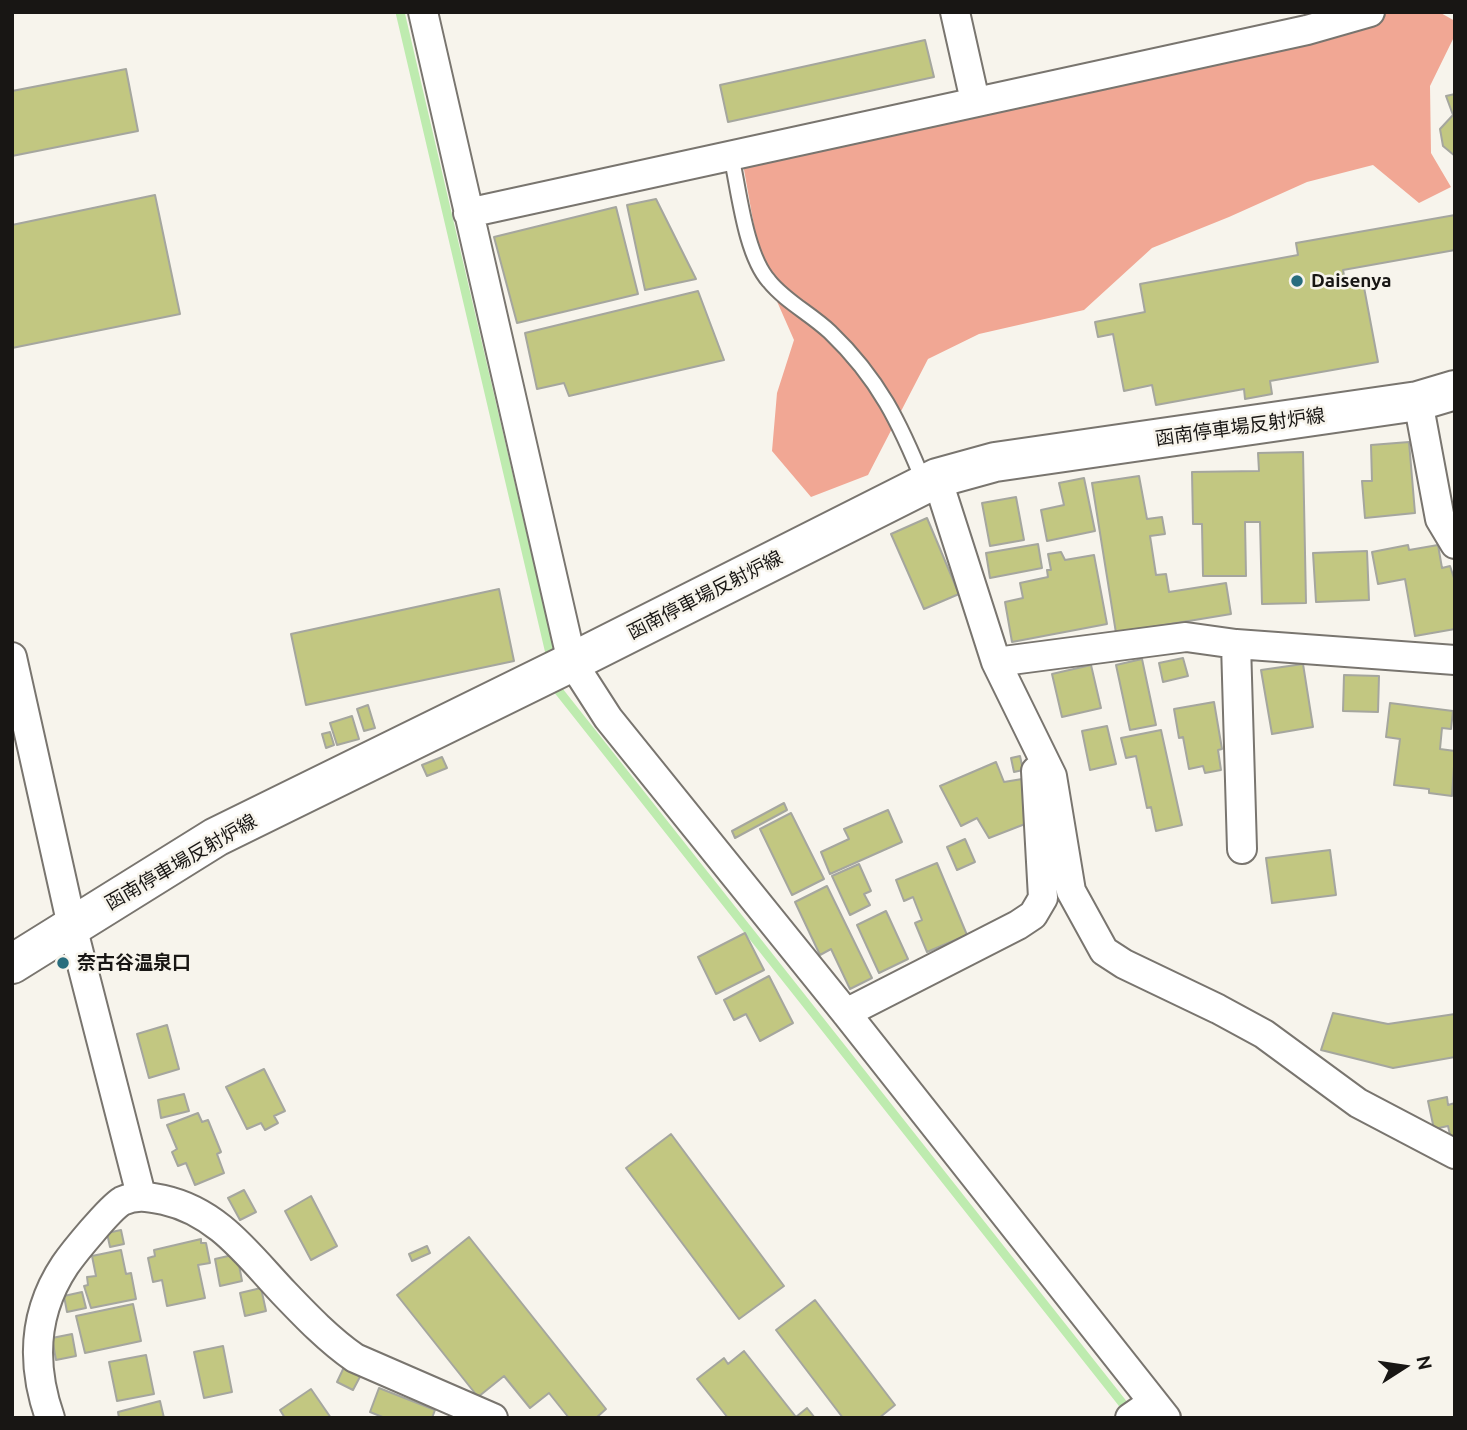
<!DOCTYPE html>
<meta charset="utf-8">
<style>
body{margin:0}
#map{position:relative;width:1467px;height:1430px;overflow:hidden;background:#f7f4ec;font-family:Ubuntu,sans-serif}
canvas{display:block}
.frame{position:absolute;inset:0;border:14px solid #181614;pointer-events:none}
.north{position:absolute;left:1369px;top:1332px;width:70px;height:70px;-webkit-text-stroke:5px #f7f4ec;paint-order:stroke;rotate:78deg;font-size:19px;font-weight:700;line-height:28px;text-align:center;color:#181614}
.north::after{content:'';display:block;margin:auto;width:24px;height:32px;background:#181614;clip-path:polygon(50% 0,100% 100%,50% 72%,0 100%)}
</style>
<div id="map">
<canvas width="1467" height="1430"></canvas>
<div class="frame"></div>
<div class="north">N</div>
</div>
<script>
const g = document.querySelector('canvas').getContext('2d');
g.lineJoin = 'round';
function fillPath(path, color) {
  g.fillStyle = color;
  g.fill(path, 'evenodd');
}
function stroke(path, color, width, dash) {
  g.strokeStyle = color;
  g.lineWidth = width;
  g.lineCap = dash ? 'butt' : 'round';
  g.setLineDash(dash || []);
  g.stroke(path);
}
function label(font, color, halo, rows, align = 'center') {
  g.font = font + ' Ubuntu,"Noto Sans JP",sans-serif';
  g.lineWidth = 5;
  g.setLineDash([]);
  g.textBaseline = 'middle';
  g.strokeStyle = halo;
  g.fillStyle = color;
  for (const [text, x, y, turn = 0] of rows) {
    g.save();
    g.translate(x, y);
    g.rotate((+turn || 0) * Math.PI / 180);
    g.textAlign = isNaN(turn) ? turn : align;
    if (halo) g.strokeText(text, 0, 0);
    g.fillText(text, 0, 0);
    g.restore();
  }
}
fillPath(new Path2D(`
 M1356,12H1439L1455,21V35L1430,86L1431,153L1451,187L1419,203L1373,165L1307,182L1229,217L1152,248L1084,310L979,334L928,359L868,475L811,497L772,451L777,393L794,340L768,281L757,243L743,164Z`), '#f1a794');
stroke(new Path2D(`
 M400,12L552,662
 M555,679L558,690L1131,1414`), '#beebaf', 9);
const building = new Path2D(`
 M925,40L934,77L728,122L720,85Z
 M126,69L138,131L12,156V91Z
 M1455,94V156L1443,146L1440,129L1453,115L1446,96Z
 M155,195L180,314L12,348V225Z
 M656,199L696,279L645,290L627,205Z
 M616,207L638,294L517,323L494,237Z
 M1455,215V250L1343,270L1346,286L1363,282L1378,362L1270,381L1272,394L1245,399L1244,389L1156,405L1152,385L1124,391L1113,334L1098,337L1095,322L1145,312L1140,284L1298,255L1296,243Z
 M698,291L724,360L569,396L564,383L537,389L525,333Z
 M1409,442L1415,513L1365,518L1362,481H1372L1371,445Z
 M1303,452L1306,603L1262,604L1260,522H1245L1246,576H1203L1202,524H1193L1192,472L1259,471L1258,453Z
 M1139,476L1147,519L1162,517L1165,534L1150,536L1156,575L1166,574L1169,592L1226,583L1231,614L1116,633L1092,483Z
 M1084,478L1095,531L1047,541L1041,510L1064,505L1059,483Z
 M1016,497L1024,540L990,546L982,503Z
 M927,518L959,594L924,609L891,534Z
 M1038,544L1042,568L990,578L986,553Z
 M1408,545L1409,550L1438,545L1442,568L1450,566L1455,581V629L1415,636L1405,579L1378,584L1372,552Z
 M1367,551L1369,600L1316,602L1313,553Z
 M1061,552L1065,560L1094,555L1107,624L1012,642L1005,602L1023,598L1020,583L1048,577L1047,570H1051L1048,554Z
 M499,589L514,661L306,705L291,634Z
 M1183,658L1188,676L1163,682L1159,663Z
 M1142,659L1156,725L1130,730L1116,665Z
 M1303,664L1313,727L1272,734L1261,670Z
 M1091,665L1101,708L1062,717L1052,674Z
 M1344,675L1379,676L1378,712L1343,711Z
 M1214,702L1222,749L1218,750L1221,770L1205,773L1203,766L1189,769L1183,737L1179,738L1174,709Z
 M1390,703L1453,711L1451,729L1442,728L1440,749L1455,751L1452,796L1429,793V789L1394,785L1400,739L1386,737Z
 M368,705L375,728L364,731L357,709Z
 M352,716L359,739L337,745L330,723Z
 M1107,726L1116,764L1090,770L1082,731Z
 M1161,730L1182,825L1156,831L1151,807L1147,808L1136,756L1126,758L1121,738Z
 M330,732L334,745L326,748L322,734Z
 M1020,756L1023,770L1014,772L1011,758Z
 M442,757L447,768L427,776L422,765Z
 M996,762L1004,782L1022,779L1025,824L989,838L977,818L961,826L940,786Z
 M784,803L787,810L735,838L732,831Z
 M888,810L902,842L830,874L821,852L849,839L844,829Z
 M791,813L824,879L792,895L760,829Z
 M965,839L975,862L957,870L947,847Z
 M1330,850L1336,895L1272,903L1266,858Z
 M937,863L967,935L927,952L915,923L922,920L913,897L904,901L896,880Z
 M859,864L871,891L864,894L870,905L850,915L832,876Z
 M827,886L872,978L850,989L831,949L820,955L795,902Z
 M886,911L908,959L879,973L857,925Z
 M745,933L764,970L716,994L698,957Z
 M769,976L793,1023L760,1041L746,1014L734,1020L724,1000Z
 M1333,1013L1388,1024L1455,1014V1057L1393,1068L1321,1050Z
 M167,1025L179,1069L149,1078L137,1034Z
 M264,1069L285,1111L274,1116L278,1123L265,1130L261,1123L247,1129L226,1087Z
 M184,1094L189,1111L161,1118L158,1100Z
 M1447,1097L1448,1105L1455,1103V1138L1451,1139L1448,1126L1434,1129L1428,1101Z
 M198,1113L202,1122L208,1120L221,1152L217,1154L224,1173L195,1185L186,1163L178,1166L172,1152L177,1149L167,1125Z
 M671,1134L784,1286L739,1319L626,1168Z
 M244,1190L256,1212L240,1220L228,1198Z
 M311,1196L337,1246L311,1260L285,1211Z
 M121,1230L124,1244L110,1247L107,1233Z
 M469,1237L606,1409L596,1418H569L549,1393L530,1408L504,1376L478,1397L397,1295Z
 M201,1239V1243H206L210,1263L198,1265L205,1298L167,1306L162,1280L153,1282L148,1258L155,1256L154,1250Z
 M427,1246L430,1253L412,1261L409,1254Z
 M121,1250L126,1274L131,1273L136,1299L91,1308L84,1286L88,1285L87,1277L96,1276L92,1256Z
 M237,1254L242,1281L220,1286L215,1259Z
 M261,1288L266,1311L245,1316L240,1293Z
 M82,1292L86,1308L67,1312L64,1296Z
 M815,1300L895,1405L879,1418H843L776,1330Z
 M133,1304L141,1341L85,1353L76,1316Z
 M72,1334L76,1356L56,1360L52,1338Z
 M223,1346L232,1392L204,1398L194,1352Z
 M744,1351L796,1417L807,1408L815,1418H728L697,1379L724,1358L728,1364Z
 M146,1355L154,1394L117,1401L109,1362Z
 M345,1365L362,1373L353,1390L337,1382Z
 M379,1388L435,1410L432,1418H385L370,1412Z
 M311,1389L331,1418H285L280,1410Z
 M160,1401L164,1418H119L118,1412Z`);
fillPath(building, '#c2c781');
stroke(building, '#a5a69e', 2);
const lane = new Path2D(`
 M731,155C739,190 745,254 769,281C785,301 811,314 830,332C879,379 900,423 925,485`);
const street = new Path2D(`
 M423,12L572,662L608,718L846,1013L1166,1418
 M955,12L975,101
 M468,213L1307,30L1370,12
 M1418,401L1440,519L1455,544
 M937,478L996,662L1052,776L1071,891L1104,951L1124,964L1218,1009L1264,1034L1358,1103L1455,1154
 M1236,644L1242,849
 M12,657L72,926L141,1195
 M996,662L1186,637L1236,644L1455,660
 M846,1013L1018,925L1033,915L1043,898L1036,771
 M50,1418C31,1364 33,1313 65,1265C74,1252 110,1208 122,1201C137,1194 149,1197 164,1200C218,1212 248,1255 284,1293C306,1316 329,1340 355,1358L493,1418
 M1130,1418L1153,1402`);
const secondary = new Path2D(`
 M12,964L216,837L572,662L937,478L995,462L1418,401L1455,390`);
stroke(lane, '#79756f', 18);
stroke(street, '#79756f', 32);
stroke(secondary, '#79756f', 42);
stroke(lane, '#fff', 14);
stroke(street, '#fff', 28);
stroke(secondary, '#fff', 38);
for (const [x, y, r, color] of [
 [1297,281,7,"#286d7d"],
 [63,963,7,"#286d7d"]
]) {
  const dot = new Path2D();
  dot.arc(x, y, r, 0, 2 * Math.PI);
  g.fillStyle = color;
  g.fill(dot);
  stroke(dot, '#f7f4ec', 2.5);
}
label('bold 19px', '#181614', '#f7f4ec', [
 ["Daisenya",1311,281],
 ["奈古谷温泉口",77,963]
], 'left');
label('19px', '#181614', '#f7f4ec', [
 ["函南停車場反射炉線",1240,427,-8],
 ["函南停車場反射炉線",705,595,-27],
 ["函南停車場反射炉線",181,862,-30]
]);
</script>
